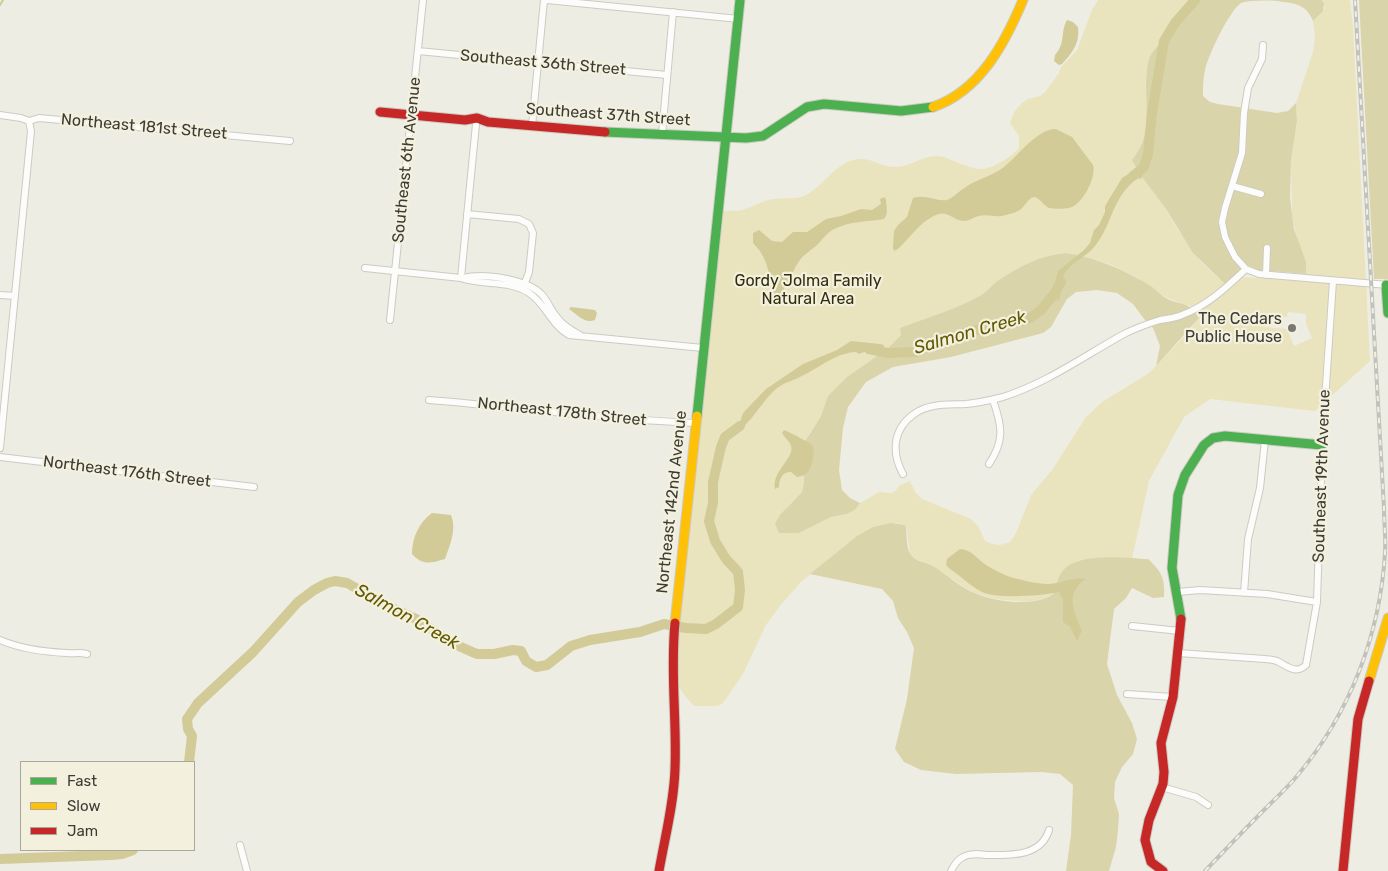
<!DOCTYPE html>
<style>
body{margin:0}
#map{position:relative;width:1388px;height:871px;overflow:hidden;background:#eeede3;font-family:Rubik,sans-serif}
canvas{display:block}
.legend{position:absolute;left:20px;top:761px;width:175px;height:90px;box-sizing:border-box;background:#f3f1de;border:1px solid #aaa89a;margin:0;padding:6px 9px;list-style:none;font-size:15px;color:#3c3b34}
.legend li{display:flex;align-items:center;gap:10px;height:25px}
.legend b{width:25px;border:1px solid #aaa89a}
</style>
<div id="map">
<canvas width="1388" height="871"></canvas>
<ul class="legend">
<li><b style="height:6px;background:#4caf50"></b>Fast</li>
<li><b style="height:6px;background:#ffc107"></b>Slow</li>
<li><b style="height:6px;background:#c62828"></b>Jam</li>
</ul>
</div>
<script>
const g = document.querySelector('canvas').getContext('2d');
g.lineJoin = 'round';
function fillPath(path, color) {
  g.fillStyle = color;
  g.fill(path, 'evenodd');
}
function stroke(path, color, width, dash) {
  g.strokeStyle = color;
  g.lineWidth = width;
  g.lineCap = dash ? 'butt' : 'round';
  g.setLineDash(dash || []);
  g.stroke(path);
}
function label(font, color, halo, rows, align = 'center') {
  g.font = font + ' Rubik,sans-serif';
  g.lineWidth = 4.5;
  g.setLineDash([]);
  g.textBaseline = 'middle';
  g.strokeStyle = halo;
  g.fillStyle = color;
  for (const [text, x, y, turn = 0] of rows) {
    g.save();
    g.translate(x, y);
    g.rotate((+turn || 0) * Math.PI / 180);
    g.textAlign = isNaN(turn) ? turn : align;
    if (halo) g.strokeText(text, 0, 0);
    g.fillText(text, 0, 0);
    g.restore();
  }
}
fillPath(new Path2D(`
 M1098,0H1191C1185,14 1176,27 1165,38C1159,44 1154,48 1151,56C1141,77 1149,103 1147,125C1145,135 1142,142 1139,151C1137,157 1138,164 1137,170L1166,209L1176,227L1201,262L1228,287L1242,277L1305,281L1306,262L1298,243L1292,215L1291,161L1297,121L1296,103L1313,52L1315,38L1313,21L1325,8L1322,0H1350L1353,27L1370,361L1315,411L1210,399L1184,417L1149,481L1132,559L1094,558L1077,561L1062,571L1055,592L1045,599L1027,602L995,599L972,592L931,565L914,558L910,554L907,530L903,524L891,523L857,536L801,582L780,606L766,625L743,674L723,703L718,706H694C673,683 676,682 677,652L723,211C730,210 739,212 745,209C755,206 764,200 774,199C784,197 793,200 804,196C824,187 836,160 860,159C872,158 883,168 896,167C910,167 922,156 936,156C946,156 952,161 961,164C968,166 976,170 983,169C995,167 1011,157 1019,148V136L1010,123L1014,112L1022,103L1028,99L1040,96L1045,92L1059,73L1061,67L1077,50L1092,10ZM1066,253L1097,260L1112,265L1136,277L1165,297L1201,310L1199,318L1189,331L1156,366L1149,373L1102,402L1086,417L1052,470L1031,495L1016,533L1010,542L1000,545L992,544L985,541L978,526L971,519L922,499L915,492L910,481L900,485L895,491L891,493L879,492L860,503L855,510L847,514L831,517L799,533L787,507L802,492L804,482L802,453L809,434L821,416L829,396L847,377L887,349L901,335L900,328C926,318 953,310 979,297C985,294 990,287 996,282C1018,267 1040,255 1066,253ZM1288,312L1306,314V324L1312,338L1294,346L1287,329L1265,327L1266,315L1287,317Z`), '#e9e4be');
fillPath(new Path2D(`
 M1191,0H1322L1324,4L1323,11L1313,21C1308,7 1297,3 1283,2C1271,0 1252,0 1241,3C1229,11 1208,56 1205,70C1203,79 1203,87 1203,96L1210,102L1218,104L1277,113L1288,111L1296,103L1297,121L1291,161L1290,198L1294,229L1306,262V274L1259,270L1247,265L1225,284L1193,253L1166,209L1142,177L1132,160C1157,130 1141,98 1148,63C1151,49 1160,45 1168,35C1177,24 1185,13 1191,0Z
 M1359,0H1388V279H1374Z
 M1066,253C1098,258 1125,270 1152,287C1156,290 1160,294 1164,297C1181,307 1186,298 1199,318L1156,366L1160,346L1153,328L1145,320L1133,304L1117,293L1097,290L1076,292L1067,299L1051,327L1043,333L951,357L893,367L866,382L848,407L843,428L839,470L842,490L850,498L860,503L855,510L847,514L831,517L799,533H779L775,524L780,515L802,492L804,482L802,453L804,443L821,416L828,396L847,377L887,349L901,335L900,328C926,318 953,310 978,297C985,294 990,287 996,282C1018,267 1040,255 1066,253Z
 M891,523L905,525C908,534 905,547 911,555C915,561 925,562 931,565C947,574 960,588 977,594C996,602 1040,608 1055,592C1057,585 1057,579 1061,573C1075,551 1125,558 1148,559C1162,572 1165,578 1164,597L1153,598L1132,588L1126,598L1114,609L1109,648L1107,664L1117,695L1132,723L1137,739L1133,754L1122,767L1115,782L1114,798L1119,814L1118,830L1116,847L1109,871H1066L1071,835L1073,785L1060,774L1042,772L956,774L921,770L904,762L895,749L907,699L914,648L907,632L898,618L893,601L882,589L810,574L857,536L873,527Z`), '#dad4aa');
fillPath(new Path2D(`
 M1067,20L1073,22L1078,27C1080,44 1072,53 1062,64L1059,65L1054,61L1055,55C1066,43 1060,32 1067,20Z
 M1056,129L1072,137L1093,165C1097,176 1082,206 1069,208C1064,209 1054,209 1049,208C1044,206 1039,197 1034,197C1029,198 1026,204 1023,207C1018,213 1009,214 1002,216C994,217 986,214 979,216C973,217 970,221 964,221C955,221 948,211 939,214C922,219 910,238 898,249L894,251L893,248L894,231L898,225L907,217L913,198C925,194 937,202 947,200C953,198 958,192 963,189C976,179 991,177 1004,167C1018,156 1038,128 1056,129Z
 M1145,168L1141,179L1138,178C1111,198 1113,224 1095,246C1087,257 1070,262 1064,275C1061,283 1061,293 1059,301L1056,298L1054,286L1058,271L1084,250L1090,243L1094,230L1099,225L1105,212V206L1122,178L1135,170Z
 M884,197L886,199C886,206 889,214 884,219C867,222 850,221 834,229C827,233 823,239 817,245C812,250 804,254 800,260C791,271 787,294 773,298C770,292 771,287 770,281C768,265 764,254 753,243V233L759,230L772,241L782,242L793,232H807L826,219L841,216L861,209L872,210L881,204L880,199Z
 M571,307L595,310L597,313L595,320C584,324 578,315 569,309Z
 M851,341L880,344L884,345L882,353L864,352L859,354L856,352C835,353 819,368 800,377C792,381 783,383 776,389C760,403 747,431 727,438L733,427L740,422L743,413L766,389L803,364L837,350Z
 M784,430C787,431 811,443 812,445C816,450 812,467 808,472C806,475 802,476 797,477L791,472C782,471 779,480 779,487L775,489C771,472 795,458 791,446C790,442 784,437 782,433Z
 M432,513L451,515C457,530 450,544 445,559C431,563 423,566 412,554C412,538 419,522 432,513Z
 M960,549C971,549 977,559 986,565C993,569 1002,574 1010,577C1022,580 1036,584 1048,584C1059,584 1077,576 1086,579C1065,592 1073,612 1082,630L1077,641L1070,627L1063,622V600L1059,592C1043,596 997,599 982,592C970,586 961,576 950,569L946,565L947,559Z`), '#d2cb98');
stroke(new Path2D(`
 M0,5L3,0`), '#d2cb98', 2);
stroke(new Path2D(`
 M1133,176L1144,167L1148,154L1152,113L1164,41L1175,23L1195,0
 M869,349L888,353L915,352L967,332L1022,321L1032,317L1041,310L1054,294L1061,282
 M189,762L192,736L188,729L187,719L198,703L253,652L298,602L314,590L327,583L335,581L347,583L390,607L416,619L452,643L470,651L477,654H494L513,650L521,651L526,661L536,667L547,665L571,646L590,640L640,632L664,624L686,628L706,629L716,624L738,607L740,590L738,572L726,559L715,541L709,521L713,503V482L721,447L725,437L740,426
 M0,859L111,855L122,854L133,850`), '#d2cb98', 10);
const street = new Path2D(`
 M547,0L739,19
 M1263,45L1262,59L1248,88L1244,113L1242,153L1225,208L1222,222L1225,237L1235,257L1246,269L1259,274L1388,285
 M418,51L667,75
 M0,115L21,118L29,121L39,118L290,141
 M532,126L544,0
 M662,134L673,12
 M1232,186L1261,194
 M467,214L519,219L529,224L533,233L529,272L523,288
 M365,268L461,278C483,286 510,280 529,293C546,304 551,325 569,335L703,348
 M1266,275L1267,248
 M461,278L476,124
 M463,278C484,273 529,279 543,296C548,302 551,310 556,316C562,325 571,330 580,335
 M0,295L15,296
 M390,320L423,0
 M429,400C518,407 606,420 695,423
 M0,448L31,131L29,121
 M0,457L254,487
 M989,464C1005,440 1002,426 993,400
 M903,474C891,452 893,429 914,414C929,403 948,405 966,404C978,403 991,400 1003,397C1047,383 1084,356 1124,334C1136,328 1147,324 1160,320C1167,319 1175,318 1182,315C1207,306 1227,287 1246,269
 M1178,592L1200,590L1267,594L1317,602
 M1244,593L1248,539L1260,488L1265,440
 M1132,626L1180,631
 M0,640C21,649 44,652 67,653C74,654 79,652 87,654
 M1178,653L1265,659C1269,659 1273,660 1277,661C1287,666 1296,675 1306,665L1317,602L1322,445L1333,281
 M1127,694L1173,697
 M1162,787L1196,797L1208,805
 M240,845L247,871
 M951,871C954,865 957,860 963,857C970,853 979,854 987,855C1010,855 1041,857 1049,830`);
const fast = new Path2D(`
 M605,132L746,138L763,136L807,107L824,104L901,111L933,107
 M1386,285L1388,313
 M697,416L740,0
 M1181,619L1172,568L1178,495L1185,475L1204,445L1213,438L1225,436L1322,445`);
const slow = new Path2D(`
 M933,107C980,91 1005,43 1023,0
 M675,623L697,416
 M1369,681L1388,618`);
const jam = new Path2D(`
 M380,112L465,120L477,118L488,122L605,132
 M659,871C665,837 674,803 675,769C677,720 670,672 675,623
 M1163,871L1151,862L1145,840L1149,820L1163,784L1164,772L1161,743L1173,697L1181,619
 M1343,871L1358,719L1369,681`);
stroke(street, '#cccbc2', 8);
stroke(fast, '#cccbc2', 11);
stroke(slow, '#cccbc2', 11);
stroke(jam, '#cccbc2', 11);
stroke(street, '#fcfcfb', 6);
stroke(fast, '#4caf50', 9);
stroke(slow, '#ffc107', 9);
stroke(jam, '#c62828', 9);
const rail = new Path2D(`
 M1205,871C1225,850 1245,829 1266,808C1276,798 1288,787 1297,776C1350,713 1380,635 1385,553C1386,538 1384,523 1384,508L1355,0`);
stroke(rail, '#c1c1be', 4);
stroke(rail, '#f3f1de', 2, [5.5]);
for (const [x, y, r, color] of [
 [1292,328,5,"#7a7971"]
]) {
  const dot = new Path2D();
  dot.arc(x, y, r, 0, 2 * Math.PI);
  g.fillStyle = color;
  g.fill(dot);
  stroke(dot, '#f3f1de', 2);
}
label('16px', '#3c3b34', '#f3f1de', [
 ["Southeast 36th Street",543,63,5],
 ["Southeast 37th Street",608,115,4],
 ["Northeast 181st Street",144,127,5],
 ["Southeast 6th Avenue",407,160,-84],
 ["Northeast 178th Street",562,412,6],
 ["Northeast 176th Street",127,472,7],
 ["Southeast 19th Avenue",1322,476,-88],
 ["Northeast 142nd Avenue",672,502,-84]
]);
label('16px', '#312d0e', '#f3f1de', [
 ["Gordy Jolma Family",808,281],
 ["Natural Area",808,299]
]);
label('16px', '#3c3b34', '#f3f1de', [
 ["The Cedars",1282,319],
 ["Public House",1282,337]
], 'right');
label('italic 18px', '#635900', '#f3f1de', [
 ["Salmon Creek",970,333,-16],
 ["Salmon Creek",407,617,29]
]);
</script>
